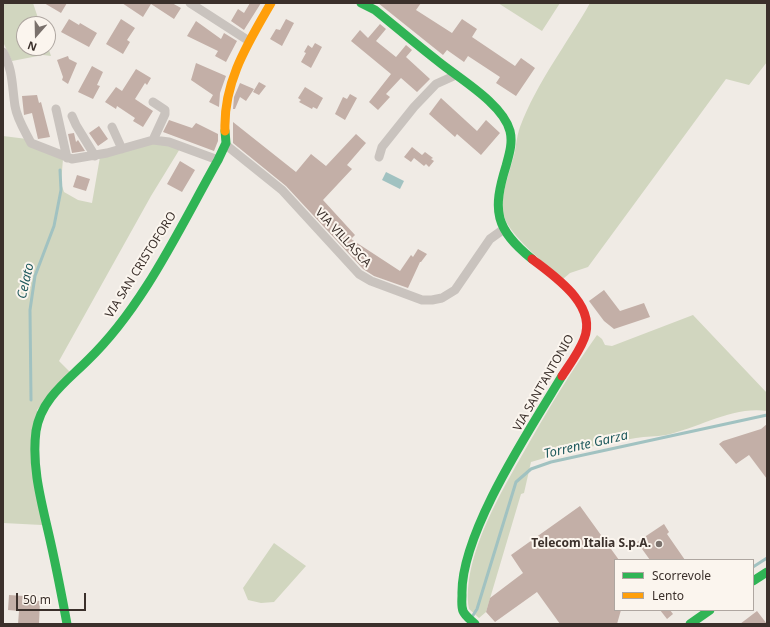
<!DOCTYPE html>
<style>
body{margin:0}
#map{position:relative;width:770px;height:627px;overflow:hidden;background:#f0ebe5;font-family:"Noto Sans",sans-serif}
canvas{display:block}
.frame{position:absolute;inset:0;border:4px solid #3b302b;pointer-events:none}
.legend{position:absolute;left:614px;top:559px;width:140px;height:52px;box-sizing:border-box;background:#fbf5ee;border:1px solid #aea6a0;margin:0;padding:5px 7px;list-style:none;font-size:12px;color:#3b302b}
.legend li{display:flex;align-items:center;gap:8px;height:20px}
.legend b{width:20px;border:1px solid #aea6a0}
.north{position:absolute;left:16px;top:16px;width:40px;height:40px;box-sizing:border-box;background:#fbf5ee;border:1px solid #aea6a0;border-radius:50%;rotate:200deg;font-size:11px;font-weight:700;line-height:16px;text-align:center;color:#3b302b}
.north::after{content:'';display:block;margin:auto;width:14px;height:18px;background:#7a716c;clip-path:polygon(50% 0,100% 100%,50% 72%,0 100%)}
.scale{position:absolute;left:16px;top:593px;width:70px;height:18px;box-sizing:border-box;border:2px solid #3b302b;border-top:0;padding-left:5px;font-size:12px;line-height:14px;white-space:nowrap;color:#3b302b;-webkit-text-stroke:3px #fbf5ee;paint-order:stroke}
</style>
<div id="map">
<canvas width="770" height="627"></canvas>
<div class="frame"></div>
<ul class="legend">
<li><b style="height:5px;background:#30b455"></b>Scorrevole</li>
<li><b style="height:5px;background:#ff9f0a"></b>Lento</li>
</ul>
<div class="north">N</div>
<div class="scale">50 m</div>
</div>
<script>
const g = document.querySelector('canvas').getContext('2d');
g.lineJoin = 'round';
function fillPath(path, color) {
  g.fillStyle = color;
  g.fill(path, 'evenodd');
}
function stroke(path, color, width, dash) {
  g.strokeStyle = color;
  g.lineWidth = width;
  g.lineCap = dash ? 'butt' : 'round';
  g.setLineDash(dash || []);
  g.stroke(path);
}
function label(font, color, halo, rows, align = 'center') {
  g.font = font + ' "Noto Sans",sans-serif';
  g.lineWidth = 4;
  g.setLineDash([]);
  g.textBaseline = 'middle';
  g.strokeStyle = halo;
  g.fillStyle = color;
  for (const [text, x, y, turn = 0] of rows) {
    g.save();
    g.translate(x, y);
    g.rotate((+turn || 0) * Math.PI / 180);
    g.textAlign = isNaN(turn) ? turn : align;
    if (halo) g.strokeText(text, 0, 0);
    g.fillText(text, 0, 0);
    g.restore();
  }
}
fillPath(new Path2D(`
 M3,3H33L40,24H24V48L48,47L51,56L43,55L12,61L3,42Z
 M498,3H560L542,31Z
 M590,3H767V62L749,85L726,79L588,267L570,273L563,279C547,266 509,235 504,216C499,199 508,178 512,162C516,151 516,138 520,127C537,82 567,44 590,3Z
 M3,136L27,139L63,159L61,183L64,192L78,200L92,203L100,157L153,142L181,147L151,196L59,361L70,372L37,410L42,525L3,523Z
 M693,315L767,393V411C732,406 699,428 666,435C656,437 646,436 636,438C601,444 565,452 531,462L524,493L521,494L486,612L479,618L469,609C461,557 504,487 529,443C550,406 572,370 597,335L602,339L605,345L612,346Z
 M274,543L306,566L274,602L261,603L248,600L243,588Z`), '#d1d6bf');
fillPath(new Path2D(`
 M386,172L404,181L400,189L382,180Z`), '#a1c2c1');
stroke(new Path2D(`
 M31,400L30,310L35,276L54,226L61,190L60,170
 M753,567L767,558
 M472,617L477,609L516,482L531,469L551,462L767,415`), '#a1c2c1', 3);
fillPath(new Path2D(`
 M44,3H67L61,13Z
 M122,3H172L181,8L174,19L151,4L143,17Z
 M250,3H261L244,30L231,21L238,9L244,13Z
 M378,3H421L416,10L452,33L462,19L477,29L472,37L515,66L521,58L535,68L516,96L496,83L500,77L468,56L464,62L447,50L443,55Z
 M69,19L79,25L80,23L97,33L89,47L61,32Z
 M121,19L135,28L127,40L130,42L123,54L106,44Z
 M286,19L294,23L282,46L270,39L276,29L280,30Z
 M196,21L221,39L224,33L237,41L226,62L215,56L218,51L187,36Z
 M380,24L386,29L376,41L396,57L406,45L412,50L406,57L430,79L417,92L401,78L386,94L390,97L378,110L369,102L391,74L351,41L360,30L368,38Z
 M315,43L322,47L311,68L301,62L306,53L304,52L308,45L312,48Z
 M68,56L69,59L77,63L68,84L62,80L63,77L57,60Z
 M196,63L226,76L220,93L219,107L209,102L213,95L191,80Z
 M92,66L103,72L97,85L100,86L93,99L78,92Z
 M136,69L151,78L147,85L145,83L135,99L153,111L143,127L133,121L135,118L117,106L116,109L105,102L116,87L122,91Z
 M259,82L266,86L259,95L253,92Z
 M240,83L254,89L246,101L240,97L235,109H233L234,97Z
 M305,87L323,98L317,109L313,107L312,109L299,102L301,100L298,98Z
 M350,94L357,98L345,120L335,114L343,97L347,99Z
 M37,95L39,103L41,102L50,137L38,139L32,113L24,115L22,96Z
 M441,98L477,131L486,120L500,133L481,155L457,134L455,137L429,114Z
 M169,120L192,128L196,123L218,134V141L214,151L163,132Z
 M233,122L296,172L311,154L326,166L356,134L366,143L347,165L352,169L323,200L355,235L351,239L400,271L411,255L413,257L418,249L427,254L421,262H420L408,288L374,276L363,269L286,186L233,143Z
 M99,126L108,139L98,146L89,133Z
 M74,133L76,142L78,140L85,151L72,153L68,134Z
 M412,147L422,155L425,152L433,158L431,159L434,161L429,167L426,164L424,166L414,158L411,162L404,157Z
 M180,161L195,170L182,192L167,184Z
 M77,175L90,179L86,191L73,187Z
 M604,290L620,311L644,303L650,317L614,329L604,321L589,301Z
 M767,424V479L749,455L736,464L719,444L723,441L761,429Z
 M580,506L619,560H615V610H621L617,624H560L537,592L495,622L486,612L490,598L523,573L511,555Z
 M664,524L669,532L667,534L685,560H650L637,542Z
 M9,595L24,596V600L40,601L39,624H18L19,611L8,610Z
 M660,610H670L673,614L667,619Z
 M757,611L767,624H740Z`), '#c3afa7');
stroke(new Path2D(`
 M190,3L249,41
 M3,52C13,69 12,87 15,106C17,119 25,131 31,143L72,159L107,153L153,140L169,142L218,160
 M56,109L67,158
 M72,116L76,125L95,156
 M112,127L122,149
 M153,140L165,114V110L153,102
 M226,145L282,190L359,274L371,281L422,300H432L442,298L455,290L490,239L504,229
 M379,157L382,147L414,107L436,84L456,75`), '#c9c3be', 9);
stroke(new Path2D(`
 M361,3L375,10C396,27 417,45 439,62C460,79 503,104 510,131C513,143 509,155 506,166C492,211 495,229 532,259
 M753,581L767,572
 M67,624C62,597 57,571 51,544C43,507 31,469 36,431C41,399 67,381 88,360C144,306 180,227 218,160L226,143L225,131
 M475,624C471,620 465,616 463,611C461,606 462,600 462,595C460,534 530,429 562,376
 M690,624L710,610`), '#30b455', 9);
stroke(new Path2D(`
 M225,131C223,82 248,43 271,3`), '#ff9f0a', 9);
stroke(new Path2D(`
 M532,259C554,276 598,305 584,339C579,352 570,364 562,376`), '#e5322d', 9);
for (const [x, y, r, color] of [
 [659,544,4,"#7a716c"]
]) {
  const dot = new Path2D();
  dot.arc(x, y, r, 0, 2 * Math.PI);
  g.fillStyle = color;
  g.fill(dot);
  stroke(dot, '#fbf5ee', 1.5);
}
label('12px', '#3b302b', '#fbf5ee', [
 ["VIA VILLASCA",343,238,47],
 ["VIA SAN CRISTOFORO",141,265,-58],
 ["VIA SANT'ANTONIO",544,383,-60]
]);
label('bold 12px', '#3b302b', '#fbf5ee', [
 ["Telecom Italia S.p.A.",651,544]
], 'right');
label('italic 13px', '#1f5a5e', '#fbf5ee', [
 ["Celato",26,281,-77],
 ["Torrente Garza",586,445,-13]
]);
</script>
